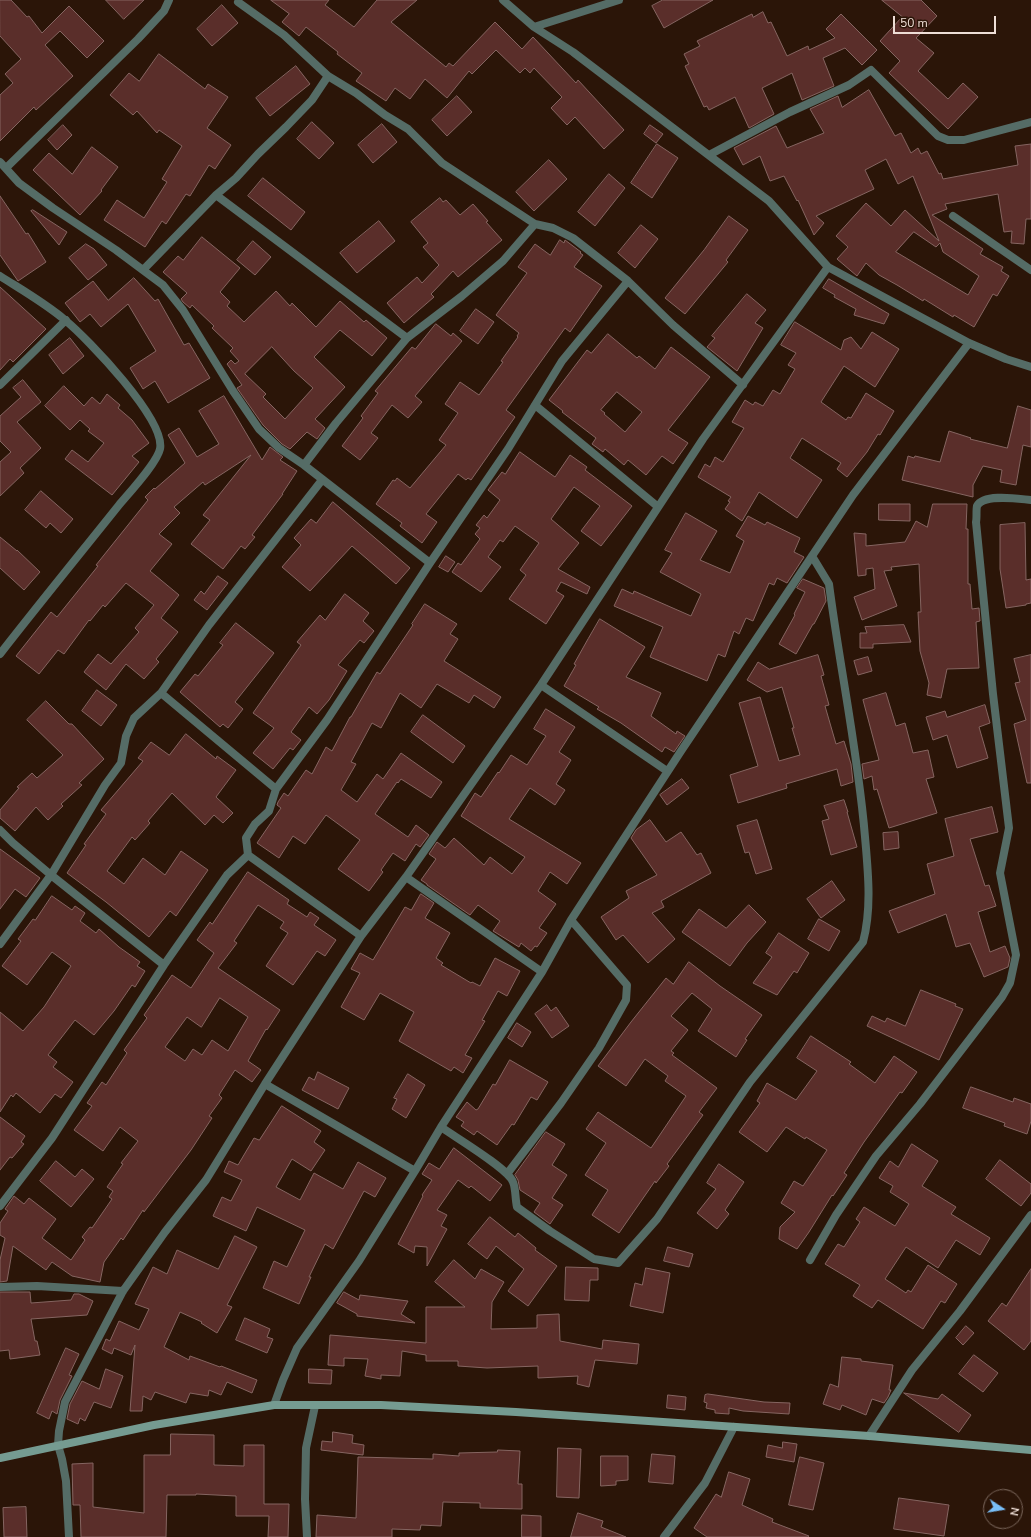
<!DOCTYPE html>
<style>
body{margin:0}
#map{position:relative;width:1031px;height:1537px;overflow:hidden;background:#2b1508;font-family:"Nunito Sans",sans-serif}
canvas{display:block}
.north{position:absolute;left:983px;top:1489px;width:40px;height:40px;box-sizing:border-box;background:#2b1508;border:1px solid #79655a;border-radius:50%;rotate:102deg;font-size:11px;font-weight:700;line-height:16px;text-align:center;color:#eeded6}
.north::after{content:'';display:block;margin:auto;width:14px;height:18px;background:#79bff8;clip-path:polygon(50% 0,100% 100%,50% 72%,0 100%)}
.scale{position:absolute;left:893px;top:16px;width:103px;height:18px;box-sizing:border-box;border:2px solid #eeded6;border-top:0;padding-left:5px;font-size:12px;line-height:14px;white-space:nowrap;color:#eeded6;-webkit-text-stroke:3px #2b1508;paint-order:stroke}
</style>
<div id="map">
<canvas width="1031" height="1537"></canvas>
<div class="north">N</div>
<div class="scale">50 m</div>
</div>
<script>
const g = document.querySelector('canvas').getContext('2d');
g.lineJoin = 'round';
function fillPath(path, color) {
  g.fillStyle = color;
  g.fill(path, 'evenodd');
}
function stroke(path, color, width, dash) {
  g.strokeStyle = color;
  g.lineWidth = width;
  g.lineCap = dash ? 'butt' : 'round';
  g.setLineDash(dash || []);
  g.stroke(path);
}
const building = new Path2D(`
 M0,0H11L27,17L29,16L42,33L69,6L104,41L87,58L60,31L45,45L73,76L36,110L34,107L0,141V95L13,83L5,74L21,59L0,36Z
 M106,0H144L124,19Z
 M271,0H329L325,5L354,27L377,0H417L391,22L446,67L449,63L453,66L495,22L522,49L533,37L576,83L578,80L624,130L604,149L575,117L567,125L551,108L562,97L534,68L530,73L525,68L520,73L496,50L472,74L469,71L447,98L425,79L410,99L395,88L386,101L356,81L362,73L337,54L338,52L306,27L299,36L282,22L289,14Z
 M663,0H713L664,28L652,6Z
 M882,0H921L937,16L916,38L934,53L918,71L948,99L963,83L978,97L948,129L889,73L900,61L880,41L902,17Z
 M222,5L238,23L212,46L197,29Z
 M763,12L768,23L771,22L787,56L808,46L809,50L835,38L826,29L841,14L877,50L862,65L845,48L823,58L834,86L802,100L792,73L762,88L774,114L749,128L735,97L709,110L707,106L704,107L685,66L689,64L684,54L700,46L697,41L752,14L753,17Z
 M159,54L205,89L208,84L228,97L207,128L231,145L215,169L209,165L190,196L186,194L166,224L162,221L145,247L104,220L117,200L144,218L167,182L162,179L182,146L159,130L157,133L137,111L133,115L110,95L129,73L139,81Z
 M296,66L310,84L270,116L256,98Z
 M869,90L895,136L901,133L911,153L918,148L921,154L927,151L939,174L941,173L943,179L1018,165L1015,146L1031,144V219H1026L1024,244L1011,243L1012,231L1004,232L998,194L945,204L947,209L932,215L983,249L980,254L1003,267L1001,271L1009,276L997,296L993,294L974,327L954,315L953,317L924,299L923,301L897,285L879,275L866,263L857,276L837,259L848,247L836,236L866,203L891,226L905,210L939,241L913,176L898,184L886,159L865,170L874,189L816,216L824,223L814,235L798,200L797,201L784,176L770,181L760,156L743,165L734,148L776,126L787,148L824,133L810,109L838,96L842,107ZM914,232L936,247L940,243L943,252L979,276L968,295L896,252Z
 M457,96L472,112L447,136L432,120Z
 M312,122L334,143L319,159L297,139Z
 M382,124L397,142L373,163L358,145Z
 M63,125L72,135L57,150L48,140Z
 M650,125L663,134L656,143L644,134Z
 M657,144L678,158L652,198L631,183Z
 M92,147L118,167L101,190L102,191L80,215L33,170L49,153L72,174Z
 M549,160L567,179L534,211L516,192Z
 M609,174L625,188L595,226L578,212Z
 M263,178L305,212L291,230L248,196Z
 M0,196L26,234L28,233L46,262L18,281L0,255Z
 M440,198L443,202L446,200L460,215L473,204L488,221L486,222L502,240L458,277L453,271L431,294L434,297L404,323L387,303L417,277L422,283L439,265L423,247L428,243L411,222Z
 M33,210L67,232L59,245L31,211Z
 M729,216L748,230L726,260L728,262L685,314L665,298L704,250Z
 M379,221L395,241L357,273L340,253Z
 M641,225L658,239L635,268L618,253Z
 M202,237L240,268L220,292L230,302L227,306L244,322L276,291L290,306L292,303L316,327L340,301L364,322L366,320L387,338L372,356L340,330L314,357L345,387L315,419L325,428L317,439L307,432L290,449L282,444L263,425L237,388L242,385L227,364L231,360L235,364L239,361L230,351L233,348L212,328L214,326L192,305L190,308L183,302L181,299L187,293L163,272L178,256L183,260ZM272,347L294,371L313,388L285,419L263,397L266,394L245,374Z
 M560,240L564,243L565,240L581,252L580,253L583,255L574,267L602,286L570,332L565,328L506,410L515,417L471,480L468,478L466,480L458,474L426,514L437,522L422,543L400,526L402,523L376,504L393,480L395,481L397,478L410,488L446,445L439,440L458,413L445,404L460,382L479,395L503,362L501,361L518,337L517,336L519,333L496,315L527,273L518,267L535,244L550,255Z
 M253,241L271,257L255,275L237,260Z
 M86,244L94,249L107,265L88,280L69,258Z
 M134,278L155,301L158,299L184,345L189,343L210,378L168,403L155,381L143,389L130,368L156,351L128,304L101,327L90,314L80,322L65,303L93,281L108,300Z
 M829,279L889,314L884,324L854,315L856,309L834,297L835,295L823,288Z
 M0,287L46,329L13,362L10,359L0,370Z
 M747,294L766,310L755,323L763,328L737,371L707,347L715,338L712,336Z
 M476,309L494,322L478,344L460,331Z
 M795,322L841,350L844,340L851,337L861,349L872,332L899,349L875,387L844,366L821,402L846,420L848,417L851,418L866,393L894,411L880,435L878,434L867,452L847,477L837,469L841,463L802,438L790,458L822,480L797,518L759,492L742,521L725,509L730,502L728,501L731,497L698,477L705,464L710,467L715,457L723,462L744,428L732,422L745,400L753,405L755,402L763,406L773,390L780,394L795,369L788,365L796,353L781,345Z
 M436,324L451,336L453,333L462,341L415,396L422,402L408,418L392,405L371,433L378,438L360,460L342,446L363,418L361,416L378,393L375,391L412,347L415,349Z
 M608,334L637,358L639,356L655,369L671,347L710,377L668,430L688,443L673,464L662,456L646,475L628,460L624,465L605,449L603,452L592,444L596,438L562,412L563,411L549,400L587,350L591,353ZM617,392L642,412L625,432L604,414L605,413L601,410Z
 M70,338L84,356L63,374L49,355Z
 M23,380L41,402L17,422L41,448L20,468L24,473L0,496V462L11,452L0,441V416L21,397L13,388Z
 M64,386L84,406L92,397L100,404L107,394L120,405L118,408L132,420L149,443L132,456L139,462L112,495L65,459L72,450L88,462L104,443L88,431L90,429L80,420L70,430L45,406Z
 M224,396L262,460L270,447L283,457L280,460L297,471L282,494H283L252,535L255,537L245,549L241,546L223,569L191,544L210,520L203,515L251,455L205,485L203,482L174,507L180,513L159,534L172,544L150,571L179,595L161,618L178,632L156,659L159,662L144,679L126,664L106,690L84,672L98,654L111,664L139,632L135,628L154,605L126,583L105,607L103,605L90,621L89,620L64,654L58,650L39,674L16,656L51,612L57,617L98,566L96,565L148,500L145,497L154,488L155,489L185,463L168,435L179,428L197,457L219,444L199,411Z
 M1018,406L1031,410V447L1023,445L1016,485L1000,482L1002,470L983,466L973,485V497L902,480L908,456L914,458L915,456L940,462L949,431L971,438L970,439L1007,448Z
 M520,452L555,477L570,455L587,467L585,470L632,506L601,546L581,531L600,506L574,487L551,519L579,543L558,569L590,587L587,594L561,582L556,591L564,596L546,624L509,599L526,575L520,570L539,543L515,526L503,542L500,540L488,557L501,567L481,592L452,572L458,563L461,565L480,539L475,534L480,528L476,525L484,515L487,518L500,500L488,490L502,472L505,474Z
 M41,491L73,519L61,533L50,523L46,528L25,510Z
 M333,502L410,568L396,584L352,546L310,591L282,567L301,545L294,538L311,519L316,523Z
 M879,504H910V521L879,520Z
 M933,504H967L966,529H968V584H970L972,609L979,608L980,621L976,622L979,668L947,669L941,698L927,695L929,683L920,651L918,612H921L919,564L891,567L892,570L884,571L897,606L862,620L854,597L875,589L873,568L866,569V575L858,576L854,533L866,534V546L905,542L916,521L927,527Z
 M686,513L717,531L700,560L730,573L744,541L736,536L748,516L765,525L767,522L800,538L794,552L804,557L787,583L777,578L774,585L769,583L753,621L746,618L739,634L734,631L725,657L718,654L707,681L650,657L663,627L614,606L622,589L633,594L634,591L691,616L701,594L660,572L672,553L665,550Z
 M1025,523L1026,580L1031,579V603L1026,604V605L1006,608L1000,569V525Z
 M0,537L17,551V550L40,572L24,590L0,568Z
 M446,556L455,562L448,572L439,567Z
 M218,576L228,583L207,610L194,600L201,591L204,594Z
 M803,579L824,588L826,601L814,624H813L796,654L779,644L795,615L794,614L805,592L797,588Z
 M345,594L369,613L363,621L374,631L364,643L360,640L338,665L347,671L329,700L317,714L309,707L291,732L301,740L293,750L290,748L273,769L253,753L274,728L253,713L301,645L297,642L320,615L325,620Z
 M425,604L457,624L450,634L458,639L444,661L501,697L494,708L474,695L469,703L437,684L421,708L400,693L381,728L372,723L351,762L356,764L341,790L357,802L377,774L383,779L401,753L442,782L431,798L401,779L398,783L397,782L375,814L408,837L416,825L429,835L420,847L416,844L405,861L393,853L381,870L383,872L369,891L338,869L360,840L326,815L305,844L293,836L279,858L257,843L281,808L277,805L278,802L284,793L288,796L306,770L312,774L326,747L332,751L350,717H351L377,672L380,674L413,625L412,624Z
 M600,619L645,647L626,677L661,693L651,716L676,734L677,731L685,736L674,752L665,747L662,752L621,723L597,709L599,707L564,686L576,665L574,664L588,639Z
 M236,623L274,653L235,702L243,709L228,728L223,724L220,727L180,692L195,674L198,676L223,645L220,643Z
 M904,625L911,642L873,644V648H860V633H867L865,627Z
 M818,655L824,675L821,676L829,705L825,706L836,744L844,741L851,764L853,782L841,786L837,769L786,784L787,788L738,803L730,775L758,766L739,703L760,697L779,761L800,755L792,728H794L782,687L767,692L747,680L758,662L769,669Z
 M1031,655V783H1027L1014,724L1026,720L1015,683L1020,682L1014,659Z
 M868,657L872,671L858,675L854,661Z
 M97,690L117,705L101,726L82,711Z
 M886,693L896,726L905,723L913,753L928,750L934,777L926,779L937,813L889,828L877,789L874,790L872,776L864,779L862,764L879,760L863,700Z
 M46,701L69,724H72L104,759L79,783L82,785L61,804L63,806L48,820L36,807L15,831L0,818V810L19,788L17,787L32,773L37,778L63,755L27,720Z
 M985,705L990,723L979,727L988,758L957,768L947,735L933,740L926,717L945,711L947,717Z
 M546,709L575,727L559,752L571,760L556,784L565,790L555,805L530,788L509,819L581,863L567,884L550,872L538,891L556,904L539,928L547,933L537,947L535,946L531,951L521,943L519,947L493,931L500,921L478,905L470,915L427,885V884L421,880L436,859L429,854L437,842L445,848L454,838L484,865L490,857L512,874L525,857L461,816L475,793L481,797L498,772L499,773L511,755L527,765L546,736L534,729Z
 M423,715L465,746L453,763L411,732Z
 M186,734L216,759L217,756L236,770L216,797L233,813L223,823L214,815L205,825L172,793L148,821L150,823L135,840L132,837L107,871L124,884L143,858L165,875L181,851L208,870L176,916L170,911L149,937L106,902L67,873L86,845L84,844L106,814L101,810L143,761L138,758L151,742L169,755Z
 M682,779L689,788L667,805L660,795Z
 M844,800L848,812H847L857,847L831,855L822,821L829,819L824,806Z
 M992,807L998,832L970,839L985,886L989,885L996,906L978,912L990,952L1005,946L1010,958L1008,967L984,977L970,943L956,947L946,914L898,933L889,911L935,894L927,864L954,856L945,819Z
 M650,820L666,842L681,832L697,855L701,853L711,873L661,901L664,907L652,913L675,939L648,963L623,935L616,940L601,917L629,898L626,891L657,875L631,838L636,830Z
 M757,820L772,869L756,874L749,852L745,853L737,826Z
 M898,832L899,848L884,850L883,833Z
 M0,849L40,878L26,897L15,889L0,909Z
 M248,872L289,900L287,904L307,917L310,912L319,918L314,925L336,940L325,956L317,951L293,985L266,966L288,933L280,928L284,922L258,905L234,941L237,943L218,968L280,1010L267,1030L266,1029L248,1061L261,1070L252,1082L235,1070L219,1095L222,1098L209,1116L212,1118L191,1150L144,1212L143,1210L123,1240L121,1238L104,1262L100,1282L72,1276L52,1262L46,1270L13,1246L7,1281L0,1282V1260L5,1238L0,1235V1223L8,1211L5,1209L14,1196L24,1204L29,1198L56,1219L42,1238L71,1260L85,1240L82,1237L90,1227L92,1228L112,1199L109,1197L113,1191L107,1187L123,1164L121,1163L138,1141L120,1127L103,1151L74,1130L92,1106L87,1103L102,1082L106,1085L127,1053L124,1050L147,1018L144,1015L172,975L191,988L214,953L197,940L210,922L212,924ZM220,998L248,1017L228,1051L212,1040L202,1055L193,1049L185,1061L165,1047L187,1017L201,1027Z
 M832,881L845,900L821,918L807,899Z
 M421,894L434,903L425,918L450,933L436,958L443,963L441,965L471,983L472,982L480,986L495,958L520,971L507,996L498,991L482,1020L485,1021L465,1055L472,1058L463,1073L454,1067L451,1071L399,1041L414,1012L380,993L364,1020L341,1007L360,973L351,969L360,953L373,960L405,907L411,910Z
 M52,896L72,910L75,906L85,913L80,921L96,933L99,929L119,947L140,962L137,966L145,971L135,987L132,985L114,1011L94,1035L75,1020L48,1055L57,1062L53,1067L73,1082L61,1098L55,1094L40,1113L16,1093L13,1097L11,1095L0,1112V1012L23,1031L44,1007L71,966L52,952L27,985L2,966L21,941L18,939L33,919L35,920Z
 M749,905L766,922L747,943L730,966L682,932L699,909L726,928Z
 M819,919L840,931L829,951L808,939Z
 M779,933L809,953L797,973L794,971L777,995L753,983L772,957L766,953Z
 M689,962L720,986L762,1015L745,1039L747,1040L736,1057L698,1031L712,1009L692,993L671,1016L688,1030L671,1051L674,1053L672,1055L717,1088L699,1112L703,1115L667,1164L669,1166L656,1183L655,1181L619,1233L592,1215L608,1190L585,1175L606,1143L586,1129L598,1112L651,1148L686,1096L665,1081L668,1076L645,1059L626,1086L598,1066L631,1022L666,978L673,984Z
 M921,990L956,1004L955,1006L963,1009L939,1060L867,1026L872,1016L885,1022L887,1018L905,1026Z
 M547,1005L551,1011L556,1007L569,1026L552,1038L535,1014Z
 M517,1023L531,1032L522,1047L508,1038Z
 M811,1036L851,1062L849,1064L875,1083L894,1056L917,1072L902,1093L900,1092L864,1142L844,1173L847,1175L833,1196L832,1195L809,1232L797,1249L779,1239L780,1227L795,1212L781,1203L794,1181L803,1186L827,1150L806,1137L805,1139L786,1127L767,1152L739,1132L760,1103L757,1101L767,1083L796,1100L817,1071L797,1058Z
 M510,1060L548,1082L537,1100L531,1097L514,1125L512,1124L497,1145L477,1131L474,1135L461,1126L464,1122L456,1117L467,1102L476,1110L478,1109L493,1084L495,1085Z
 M318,1072L349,1088L338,1109L302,1090L309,1077L314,1080Z
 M408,1074L425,1085L406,1118L392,1109L397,1099L394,1098Z
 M971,1087L1013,1102L1014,1098L1031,1104V1121L1027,1134L1004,1126L1005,1123L963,1108Z
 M282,1106L321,1131L314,1142L325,1150L311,1171L292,1159L276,1187L300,1200L314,1173L343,1189L358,1162L386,1178L375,1197L364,1191L333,1249L325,1244L309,1277H311L299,1304L263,1288L274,1261L287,1267L305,1230L257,1207L246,1231L213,1216L222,1197L231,1201L242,1180L224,1172L229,1161L238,1165L254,1138L259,1140Z
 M0,1117L25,1136L21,1142L24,1144L12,1158L10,1157L0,1170Z
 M546,1132L565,1144L552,1165L567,1175L552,1198L563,1205L550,1224L534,1212L540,1203L520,1190L518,1180L515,1175Z
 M912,1144L938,1161L922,1186L956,1207L951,1214L990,1238L980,1255L956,1240L938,1268L906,1247L885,1279L906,1293L908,1290L911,1292L928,1265L957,1284L945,1303L941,1301L923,1329L878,1300L872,1308L853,1296L860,1285L825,1264L838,1244L844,1247L860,1222L856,1219L864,1207L895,1226L909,1204L890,1192L893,1186L879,1178L890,1161L898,1167Z
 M454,1148L502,1185L490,1201L471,1186L469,1188L458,1180L437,1210L447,1215L441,1226L447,1229L427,1266V1247L415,1246L414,1253L398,1244L423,1196L422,1195L432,1180L422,1174L429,1163L439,1169Z
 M1000,1160L1031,1184V1193L1021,1206L986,1179Z
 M56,1161L75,1177L82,1169L94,1179L71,1207L40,1181Z
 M719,1164L744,1182L725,1210L729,1214L717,1229L697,1213L716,1189L707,1183Z
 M490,1217L515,1237L518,1233L536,1248L535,1250L557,1266L528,1306L508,1291L524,1269L496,1246L487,1259L468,1244Z
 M235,1236L257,1247L227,1305L232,1307L217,1333L201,1323L202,1322L180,1312L164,1347L189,1360L190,1356L220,1367L221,1366L257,1380L252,1393L227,1382L221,1395L209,1390L208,1396L190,1393L186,1403L155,1392L151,1400L143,1396L142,1411H130L135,1345L131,1355L114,1348L112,1354L102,1349L106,1339L110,1341L119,1321L139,1330L149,1309L135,1304L153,1267L167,1274L177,1250L218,1269Z
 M668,1247L693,1254L689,1267L664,1261Z
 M454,1260L475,1279L481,1269L504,1282L492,1302L491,1329L537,1328V1315L559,1314L560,1341L602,1349L603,1340L639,1344L637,1364L595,1360L589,1387L577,1384L578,1376L538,1378V1366L487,1368L458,1366V1361H426V1355L402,1351L400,1376L381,1375V1379L365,1376L368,1359L344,1358V1366L328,1365L330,1335L426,1343V1307H465L435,1282Z
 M566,1267L598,1268V1280H590L589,1301L565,1300Z
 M646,1268L670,1273L663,1313L630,1306L635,1283L642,1285Z
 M1031,1269V1341L1024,1350L988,1321L1002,1303L1006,1306Z
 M0,1292H30L31,1303L71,1300L74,1294H79L93,1301L87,1315L31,1319L35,1341H37L40,1355L10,1359L9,1350L0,1351Z
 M344,1292L359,1300L360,1295L408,1301L401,1314L415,1323L357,1316V1314L337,1303Z
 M245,1318L270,1329L267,1337L273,1339L267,1353L236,1340Z
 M966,1326L974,1333L963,1345L956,1338Z
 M66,1348L79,1354L69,1375L72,1376L60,1400L57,1414L52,1411L49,1419L37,1413Z
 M974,1355L998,1373L983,1392L959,1374Z
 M842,1357L861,1359V1361L893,1365L889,1390H891L888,1397L884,1403L872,1399L866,1415L842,1405L840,1410L823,1404L830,1384L838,1387Z
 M106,1369L123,1376L111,1408L94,1402L85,1421L80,1418L78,1424L67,1419L70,1404L82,1381L99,1389Z
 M309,1369L332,1370L331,1384L309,1383Z
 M904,1393L938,1399L942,1394L971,1415L959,1432Z
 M708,1394L764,1402L790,1403L789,1414L743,1411L729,1408V1414L715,1413V1410L706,1408L707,1403L704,1402L705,1395Z
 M668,1395L686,1397L685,1410L667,1408Z
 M333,1432L353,1435L352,1443L364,1445L363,1455L321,1450L322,1441L332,1442Z
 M171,1434L214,1435V1465L244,1466V1445H264V1504H289L288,1537H268L269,1516H236V1496L196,1494V1495H167L166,1537H81L80,1505H73L72,1464L93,1463V1507L144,1513V1455H170Z
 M783,1442L797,1444L794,1462L766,1457L768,1445L782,1448Z
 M558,1448L581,1449L579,1498L557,1497Z
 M498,1450L520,1451L518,1484H522V1509L480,1508V1503L443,1502L441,1526L421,1525L420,1530L392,1529V1537H316L317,1515L356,1518L358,1457L433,1459V1454L459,1456V1453L497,1452Z
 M652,1454L675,1456L673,1484L649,1482Z
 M601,1456H628V1480L616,1481V1485L601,1486Z
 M800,1457L824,1463L813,1510L789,1505Z
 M729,1472L750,1479L742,1505L773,1519L772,1522L809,1536L808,1537H707L694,1528L716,1494L721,1497Z
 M899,1498L949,1505L944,1536L894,1529Z
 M26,1507L27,1537H4L3,1508Z
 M578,1513L603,1521L601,1527L626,1537H571Z
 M522,1515L541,1516V1537H522Z`);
fillPath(building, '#5a2e2a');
stroke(building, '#856561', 1);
stroke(new Path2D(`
 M503,0L534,27L573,52L769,201L828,267L969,343L1006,359L1031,367
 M238,2L284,35L328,76L356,93L385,115L408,129L442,163L535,224L553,228L573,238L628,281L673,325L743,385
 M534,27L619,0
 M709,155L790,112L849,85L871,70L938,136L948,140H964L1031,122
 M0,162L19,183L53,208L116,250L163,285L183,310L233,391L259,429L279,448L304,465L430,563
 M6,168L138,39L164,11L169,0
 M216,195L407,338
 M953,216L1031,270
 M143,270L216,195L236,178L258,154L286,127L312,100L328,76
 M0,276C22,290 45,303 65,320C88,339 166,420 160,449C157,463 129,493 119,505C79,555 39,604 0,654
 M0,385L66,320
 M535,405L657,506
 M304,465L336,423L407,338L462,296L503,261L535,224
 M541,685L667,771
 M161,693L276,789
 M0,830L13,843L51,875L164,965
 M248,855L361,936
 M406,877L542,972
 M0,944L51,875L105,785L121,763L126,736L134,718L161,693L209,625L322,480
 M265,1084L415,1171
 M441,1127C455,1137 509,1169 513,1182C516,1189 515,1199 517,1207L550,1231L594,1259L618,1263L657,1219L750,1082L863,942C872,909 868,871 865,837C858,752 840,669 829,584L812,556
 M507,1174L561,1103L599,1048L626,1000L627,985L571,920
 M0,1206L52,1138L164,965L227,875L248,855L246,838L255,824L269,811L276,789L327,720L430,563L508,449L562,361L628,281
 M810,1260L836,1215L876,1156L920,1104L1002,997L1010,983L1016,955L1000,873L1009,828L993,694L976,522C977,518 976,510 977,506C984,493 1019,499 1031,500
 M0,1287L37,1286L123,1291
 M274,1405L283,1380L297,1348L359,1261L415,1171L441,1127L542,972L571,920L681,751L853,495L969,343
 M869,1436L912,1370L960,1311L1031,1215
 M69,1537L66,1481L62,1459L58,1445L59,1431L65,1402L123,1291L165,1232L206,1180L265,1084L361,936L406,877L541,685L703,439L828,267
 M307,1537L305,1499L306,1448L315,1406
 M664,1537L705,1483L734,1427`), '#556c66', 8);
stroke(new Path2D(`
 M0,1458L154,1425L274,1405H381L516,1412L869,1436L1031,1450`), '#759b91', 8);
</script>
